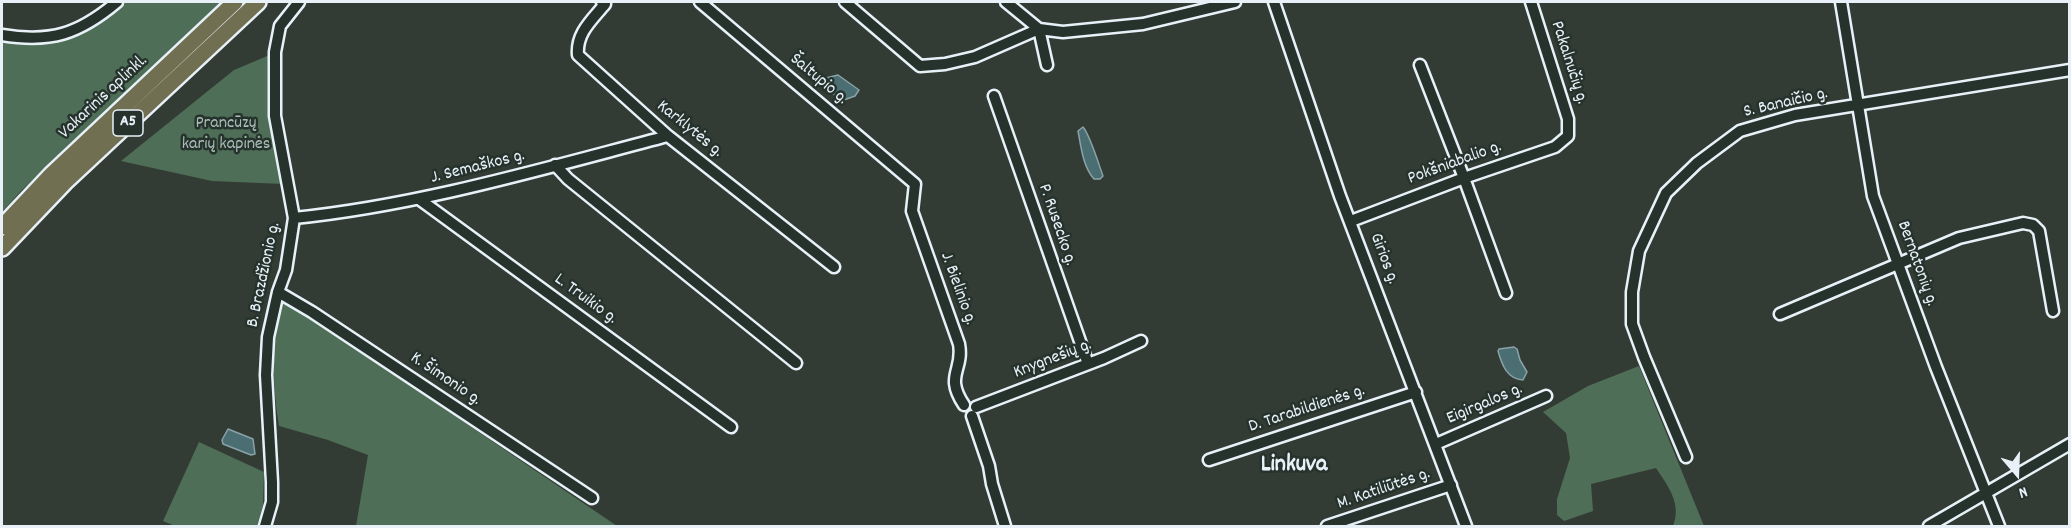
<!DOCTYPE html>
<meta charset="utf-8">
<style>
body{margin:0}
#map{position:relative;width:2071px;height:528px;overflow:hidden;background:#333c34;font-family:Dekko,sans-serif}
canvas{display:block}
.frame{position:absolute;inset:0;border:3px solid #e8f1f8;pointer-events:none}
.north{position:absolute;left:1987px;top:444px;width:60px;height:60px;-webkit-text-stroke:4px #26332d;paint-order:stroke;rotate:161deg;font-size:16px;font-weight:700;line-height:24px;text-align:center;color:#e8f1f8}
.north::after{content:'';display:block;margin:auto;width:21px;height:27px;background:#e8f1f8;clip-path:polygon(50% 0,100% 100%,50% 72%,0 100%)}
</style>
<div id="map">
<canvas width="2071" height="528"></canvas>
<div class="frame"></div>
<div class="north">N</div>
</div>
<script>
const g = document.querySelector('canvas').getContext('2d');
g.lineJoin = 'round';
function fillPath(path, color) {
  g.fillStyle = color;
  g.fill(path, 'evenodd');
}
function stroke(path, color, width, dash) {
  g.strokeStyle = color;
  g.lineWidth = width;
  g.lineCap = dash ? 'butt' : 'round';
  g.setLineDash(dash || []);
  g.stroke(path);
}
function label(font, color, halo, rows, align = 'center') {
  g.font = font + ' Dekko,sans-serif';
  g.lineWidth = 5;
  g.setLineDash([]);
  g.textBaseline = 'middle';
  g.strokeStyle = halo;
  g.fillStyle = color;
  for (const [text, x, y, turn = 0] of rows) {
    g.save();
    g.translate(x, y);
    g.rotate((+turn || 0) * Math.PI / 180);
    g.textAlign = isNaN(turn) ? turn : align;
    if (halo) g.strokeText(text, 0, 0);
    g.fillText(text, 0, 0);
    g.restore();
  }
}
fillPath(new Path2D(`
 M122,2H221L22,190L2,212V41L28,42L57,38Z
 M272,54L269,89L271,121L283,184L212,181L121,161L234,70Z
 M280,303L290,304L617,526H356L368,455L328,440L279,426C272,384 272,345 280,303Z
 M1639,366L1704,526H1673C1682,504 1668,486 1656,468L1591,484L1593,511L1564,521L1557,515V499L1570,458L1566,433L1543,412L1588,386Z
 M199,442L264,472L263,506L257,526H175L163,521Z`), '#4f6e57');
const water = new Path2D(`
 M838,75L859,90L855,96L841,101L824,85L826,78Z
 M1083,127C1090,135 1099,165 1103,176L1100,179H1094C1083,167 1081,147 1078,131Z
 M1514,347L1517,349L1520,360L1527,372L1523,380C1507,379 1502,365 1498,351L1499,349Z
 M228,429L253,439L255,454L251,455L223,444L222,440Z`);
fillPath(water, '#4b6e72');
stroke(water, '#8aa2a8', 1.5);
const minor = new Path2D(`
 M602,2L605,4C592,20 576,33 578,55L668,136L834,267
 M700,2L915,184L912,211L959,344C964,371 944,375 964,405
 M845,2L920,66L945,64L975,57L1039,29L1063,32L1143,24L1235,2
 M1006,2L1039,29L1047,65
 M1274,2L1340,196L1466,526
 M1841,2L1873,196L1936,367L1999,526
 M2,35C51,43 79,34 117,2
 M1420,65L1464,178L1506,293
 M994,96L1088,364
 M555,165L568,179L796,363
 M419,199L731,427
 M294,218C421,205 545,168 668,136
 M1351,221L1464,178L1555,147L1568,136V119L1531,2
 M278,292L312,312L592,498
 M1780,314L1959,238L2023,223L2033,225L2039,231L2053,311
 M976,407L1104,358L1141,341
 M972,416L989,466L992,484L1005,526
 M1436,444L1546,396
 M1686,457L1644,357L1632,324V292L1639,251L1666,193L1697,163L1740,131L1795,115L2070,70
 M1209,460L1416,392
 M265,526L272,502V482L266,375L268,337L278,292L286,270L294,218L275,116V52L280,26L299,2
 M1327,526L1451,485
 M1929,526L2070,444`);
const highway = new Path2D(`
 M2,227L51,175L235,2
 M2,248L65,182L258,2`);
stroke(minor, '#e8f1f8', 15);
stroke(highway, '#e8f1f8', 20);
stroke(minor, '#26332d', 10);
stroke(highway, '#716f52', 15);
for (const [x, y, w] of [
 [128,123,30]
]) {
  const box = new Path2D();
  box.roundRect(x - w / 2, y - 13, w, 26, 4.5);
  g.fillStyle = '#26332d';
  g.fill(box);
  stroke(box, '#e8f1f8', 1.5);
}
label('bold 16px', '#e8f1f8', null, [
 ["A5",128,123]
]);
label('18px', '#e8f1f8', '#26332d', [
 ["Pakalnučių g.",1568,63,72],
 ["Šaltupio g.",818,80,40],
 ["Vakarinis aplinkl.",104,98,-43],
 ["S. Banaičio g.",1786,104,-13],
 ["Karklytės g.",689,130,39],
 ["Pokšniabalio g.",1455,164,-20],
 ["J. Semaškos g.",478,168,-14],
 ["P. Rusecko g.",1056,225,71],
 ["Girios g.",1383,259,69],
 ["Bernatonių g.",1916,264,70],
 ["B. Brazdžionio g.",265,275,-78],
 ["J. Bielinio g.",957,289,70],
 ["L. Truikio g.",585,300,36],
 ["Knygnešių g.",1053,360,-21],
 ["K. Šimonio g.",445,380,34],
 ["Eigirgalos g.",1485,405,-23],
 ["D. Tarabildienės g.",1307,410,-18],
 ["M. Katiliūtės g.",1384,490,-19]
]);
label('18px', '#abbdb8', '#26332d', [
 ["Prancūzų",226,125],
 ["karių kapinės",226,146]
]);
label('bold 24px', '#e8f1f8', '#26332d', [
 ["Linkuva",1294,467]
]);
</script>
